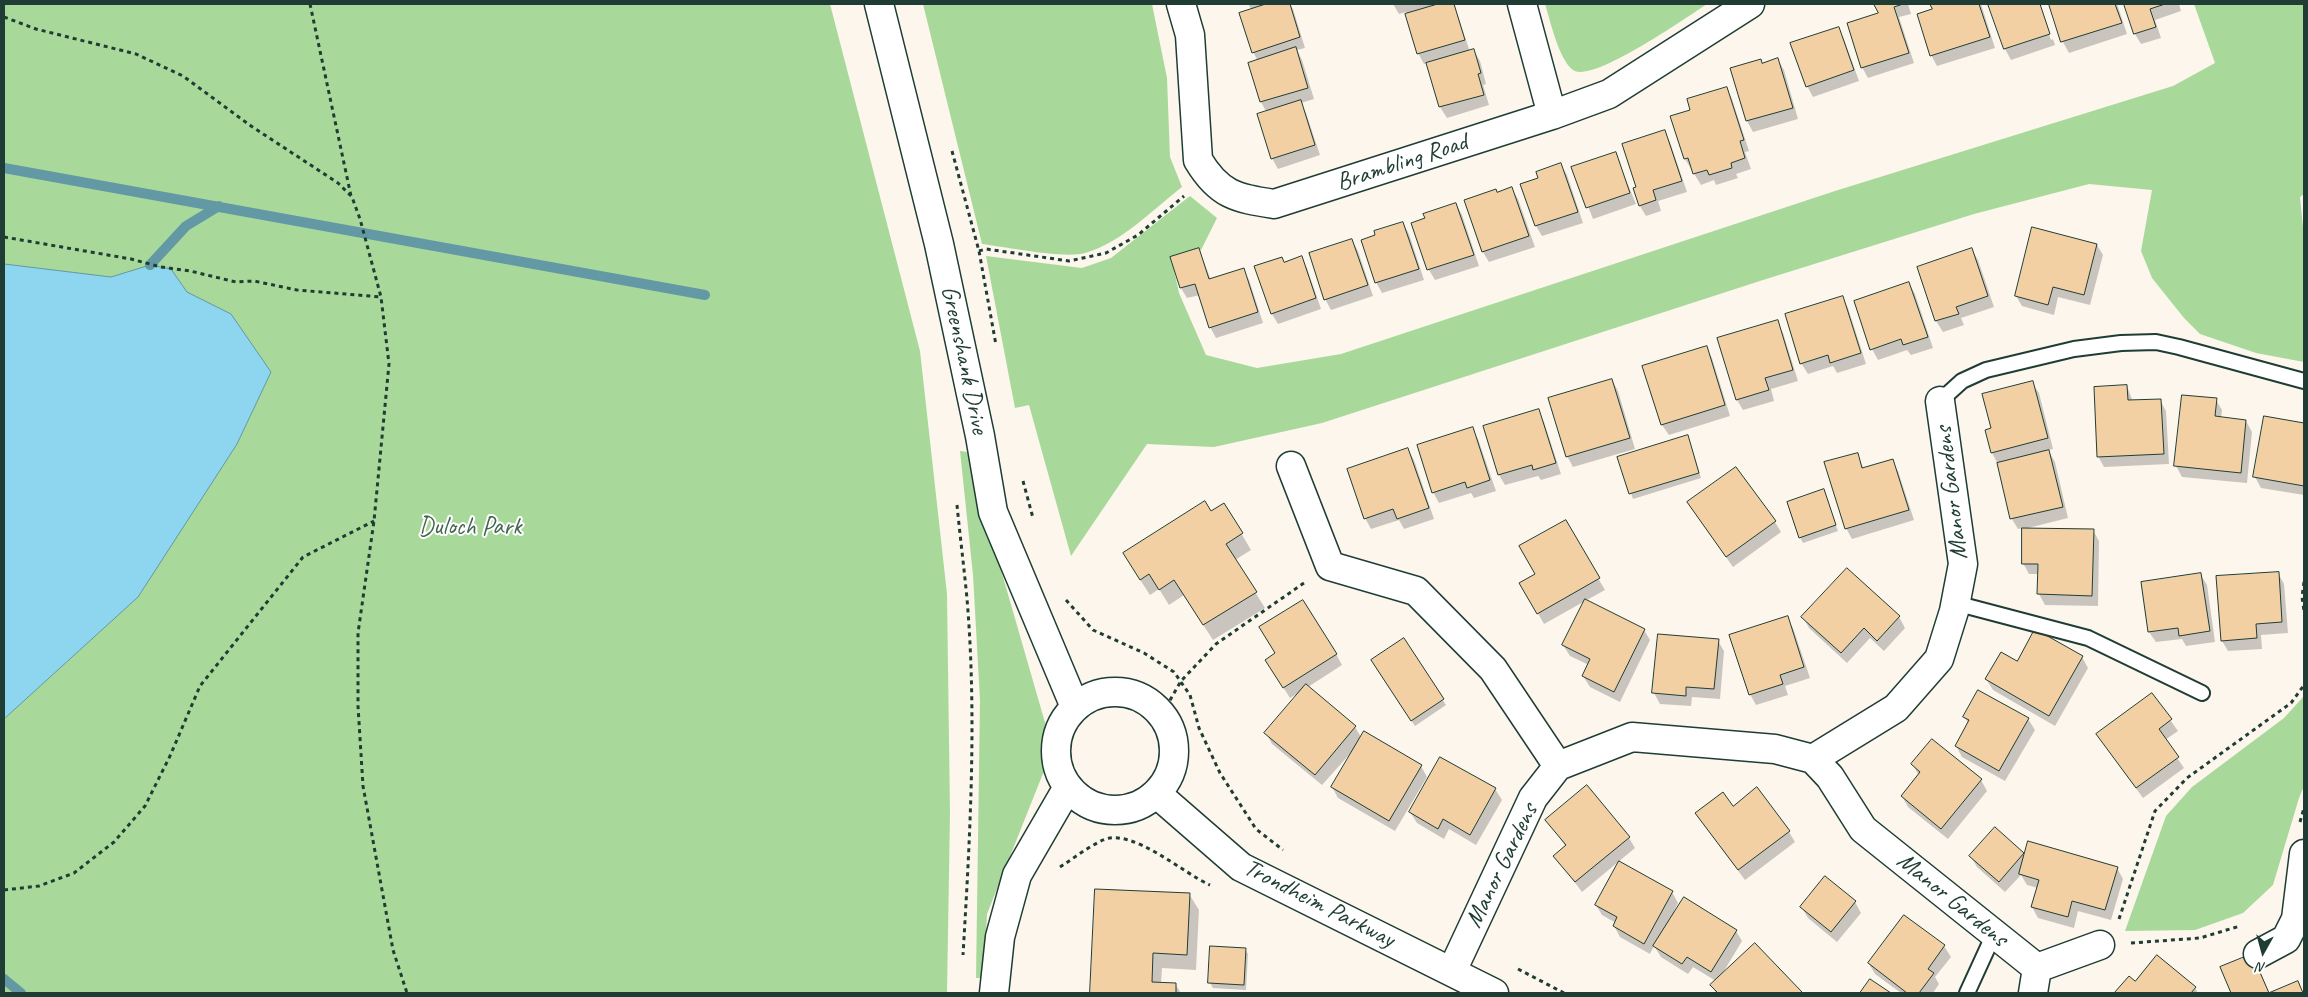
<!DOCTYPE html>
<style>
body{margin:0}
#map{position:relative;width:2308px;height:997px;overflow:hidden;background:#fcf6ed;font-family:Caveat,sans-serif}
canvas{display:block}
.frame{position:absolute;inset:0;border:5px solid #1f3d34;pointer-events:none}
.north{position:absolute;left:2238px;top:927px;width:50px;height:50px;-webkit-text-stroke:4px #fff;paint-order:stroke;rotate:187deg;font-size:14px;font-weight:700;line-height:20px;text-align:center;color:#1f3d34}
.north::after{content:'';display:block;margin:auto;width:18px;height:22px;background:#1f3d34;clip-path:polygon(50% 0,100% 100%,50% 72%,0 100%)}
</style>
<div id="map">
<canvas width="2308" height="997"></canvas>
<div class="frame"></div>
<div class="north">N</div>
</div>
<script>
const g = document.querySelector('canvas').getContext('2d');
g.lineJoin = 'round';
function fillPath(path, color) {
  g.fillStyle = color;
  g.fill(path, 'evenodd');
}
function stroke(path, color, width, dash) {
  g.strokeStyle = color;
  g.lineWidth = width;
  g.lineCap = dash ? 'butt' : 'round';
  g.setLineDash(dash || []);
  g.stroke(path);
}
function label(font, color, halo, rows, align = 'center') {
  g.font = font + ' Caveat,sans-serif';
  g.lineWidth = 4;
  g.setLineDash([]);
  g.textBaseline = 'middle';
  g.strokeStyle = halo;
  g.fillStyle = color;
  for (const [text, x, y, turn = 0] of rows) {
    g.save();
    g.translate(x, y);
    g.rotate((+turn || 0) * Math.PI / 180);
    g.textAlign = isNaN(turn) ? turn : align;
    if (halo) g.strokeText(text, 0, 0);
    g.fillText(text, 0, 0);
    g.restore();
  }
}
fillPath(new Path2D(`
 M4,4H830L920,351L947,594L950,813L947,993H4Z
 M923,4H1152L1167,78L1170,157L1182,187C1152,210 1123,242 1085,253C1064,259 1007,247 982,244Z
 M1545,4H1707C1687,17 1592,84 1573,70C1559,60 1550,20 1545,4Z
 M2194,4H2304V194L2300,197L2304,237V362L2256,353L2200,334L2184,318L2152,278L2141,251L2152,190L2089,184L1974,214L1763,280L1322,423L1214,447L1147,444L1071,556L1029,405L1015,408L986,256L1082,268L1111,258L1190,196L1217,218L1201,250L1172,260L1179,293L1206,355L1257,368L1341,354L1835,191L2173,86L2215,63Z
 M960,451L967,452L1046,726V766L987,914L984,978H976L980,700L973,575Z
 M2304,696V786L2299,798L2273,885L2243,913L2195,930L2125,931L2166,816L2192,787L2284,718Z`), '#a9d99a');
const water = new Path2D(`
 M4,264L111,277L150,265L171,269L187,292L231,314L271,372L237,444L138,597L4,719Z`);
fillPath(water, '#8ed6ef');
stroke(water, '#6299a4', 1);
fillPath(new Path2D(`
 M1248,4H1290L1293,9L1305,48L1297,50L1302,60L1314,99L1301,103L1306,113L1320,155L1278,169L1272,158L1267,113L1261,102L1249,63L1258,61L1253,52L1252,10Z
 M1393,4H1431L1432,7L1454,4L1470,52L1474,51L1480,61L1486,84L1483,85L1489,105L1447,118L1440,107L1428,63L1424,64L1418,53L1406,12L1399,14Z
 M1876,4H1908L1911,14L1899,17L1914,63L1868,78L1862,67L1879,14Z
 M1931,4H1981L1995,48L1937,66L1931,55L1933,10Z
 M1990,4H2038L2051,40L2053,39L2041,4L2055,45L2011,60L2005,49Z
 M2050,4H2117L2127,34L2069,53L2063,42Z
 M2125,4H2179L2181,11L2155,20L2161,38L2141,44L2135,34Z
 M1838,28L1844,39L1859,81L1813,97L1807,86Z
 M1778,60L1784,70L1798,119L1753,132L1747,121L1732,69Z
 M1726,88L1732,99L1749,151L1745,152L1751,169L1736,174L1738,178L1716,185L1714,180L1701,185L1685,159L1672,117L1692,111Z
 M1664,131L1670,142L1687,192L1658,201L1661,211L1646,216L1640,206L1638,188Z
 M1615,154L1636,204L1593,219L1573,168Z
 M1561,165L1567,175L1583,223L1542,236L1536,226L1522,185L1539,179Z
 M1512,189L1518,199L1535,247L1489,262L1483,252L1465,201Z
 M1456,204L1462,215L1479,266L1435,280L1429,270L1413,224Z
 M1403,223L1409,234L1424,280L1382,293L1376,282Z
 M1352,240L1358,251L1373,296L1331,310L1325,299Z
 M2097,245L2103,255L2090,305L2058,297L2054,315L2022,306L2016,296Z
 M1199,249L1211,280L1243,269L1249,280L1263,323L1216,338L1210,327L1200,295L1187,298L1181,288L1172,258Z
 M1972,250L1978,260L1994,307L1961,318L1964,325L1943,332L1936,321L1918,268Z
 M1301,258L1307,268L1321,309L1278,324L1272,314L1285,263Z
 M1909,283L1915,294L1933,348L1911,355L1907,350L1878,360L1872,349L1855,302Z
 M1842,297L1848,308L1866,364L1837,373L1833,366L1808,374L1801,363Z
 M1777,322L1783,333L1798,381L1771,389L1774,401L1743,410L1737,400Z
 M1706,347L1712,358L1730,416L1669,435L1662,425Z
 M1612,380L1618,391L1635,449L1573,467L1567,456Z
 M2032,383L2039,393L2053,449L2048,450L2055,462L2068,518L2024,529L2093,530L2099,541L2098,606L2045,605L2039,594V574H2029L2023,563V528L2018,529L2012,519L1998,464L1992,453L1993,429Z
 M2127,386L2133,402L2160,400L2166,411L2169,464L2104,467L2098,456Z
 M2216,400L2222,410L2221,418L2246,421L2252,432L2247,483L2182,477L2176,466Z
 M1538,411L1544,422L1561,474L1541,480L1538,476L1505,485L1499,475Z
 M2265,417L2304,424V495L2261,488L2255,477Z
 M1472,428L1478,439L1496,491L1474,498L1471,493L1439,503L1433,492Z
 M1690,442L1701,478L1633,499L1619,458Z
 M1408,450L1414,460L1434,519L1404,529L1399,520L1371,529L1365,518Z
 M1857,454L1864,469L1892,460L1898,471L1914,520L1852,539L1846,528Z
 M1823,491L1838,531L1803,543L1800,537Z
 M1688,503L1775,522L1781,532L1733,567Z
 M1224,504L1251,550L1235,560L1265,608L1213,640L1184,595L1169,605L1159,589L1150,595L1133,569Z
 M1565,522L1605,590L1585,601L1644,630L1650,640L1620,702L1590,687L1583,676L1589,665L1570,656L1563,645L1585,601L1544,624L1521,584L1537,574Z
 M1847,570L1899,617L1905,628L1884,651L1870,638L1847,663L1809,628L1803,617Z
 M2278,573L2284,584L2288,633L2261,635L2262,649L2228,651L2222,641Z
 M2201,575L2207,585L2215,642L2186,646L2182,639L2156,642L2149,632Z
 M1787,617L1793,628L1810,678L1785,686L1788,695L1756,705L1750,694Z
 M1403,640L1446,705L1415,726L1375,666Z
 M1718,641L1724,651L1720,699L1692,697L1691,706L1660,704L1654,693Z
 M1336,654L1342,665L1308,687L1355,727L1361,737L1421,766L1427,777L1395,831L1338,798L1332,787L1356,747L1322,785L1272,744L1266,733L1300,692L1290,698L1273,671Z
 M2082,657L2088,668L2055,726L1993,690L1986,679L2017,662Z
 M2152,694L2178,731L2165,740L2184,768L2143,798L2097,734Z
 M1964,717L2028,719L2035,730L2005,781L1962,757L1956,746L1969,724Z
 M1440,758L1495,789L1502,800L1476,845L1449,829L1444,839L1417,823L1410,812Z
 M1913,765L1981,780L1987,791L1948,839L1908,807L1902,796L1919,776Z
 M1733,807L1789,832L1795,842L1745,880L1696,814Z
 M1547,820L1629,838L1635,848L1582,892L1555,856L1566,847Z
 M2023,854L2025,857L2117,868L2123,879L2111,920L2078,911L2074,928L2038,918L2032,907L2038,888L2027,885L2021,875L2005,892L1977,867L1971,857Z
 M1096,890L1189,894L1199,910L1196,970L1162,968L1161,983L1175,984L1181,993H1091Z
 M1672,892L1678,903L1674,911L1736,931L1742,941L1721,976L1755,944L1802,993H1716L1712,986L1716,981L1693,967L1688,974L1661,957L1654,946L1650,954L1620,937L1614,926L1616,923L1602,915L1596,905Z
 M1855,902L1861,913L1837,942L1808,918L1802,908Z
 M1904,917L1944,946L1951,957L1935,977L1939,984L1933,993H1901L1875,974L1869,964Z
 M1245,949L1248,954L1246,990L1213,988L1210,983Z
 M2158,957L2195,988L2198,993H2116L2129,977L2135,983Z
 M2258,966L2269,993H2233L2222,967Z`), '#0003');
stroke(new Path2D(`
 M4,168L705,295
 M150,265L186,226L219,206
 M4,979L21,993`), '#6299a4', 10);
const building = new Path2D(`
 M1266,4H1290L1300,37L1252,53L1239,13Z
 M1438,4H1454L1465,40L1417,54L1405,14Z
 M1874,4H1903L1894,7L1909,53L1861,68L1847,23L1878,13Z
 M1930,4H1979L1990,37L1930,56L1917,14L1932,9Z
 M1988,4H2040L2050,34L2004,49Z
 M2049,4H2115L2122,23L2061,42Z
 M2124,4H2165L2150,9L2156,27L2134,34Z
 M1839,27L1854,70L1806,87L1790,43Z
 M1296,47L1308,88L1260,102L1248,63Z
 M1474,49L1481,73L1478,74L1484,95L1439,107L1426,63Z
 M1778,58L1793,108L1746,121L1730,68L1761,59L1762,63Z
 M1727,87L1744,140L1740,141L1745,158L1731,163L1732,168L1709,175L1707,170L1693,174L1688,158L1684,159L1670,116L1690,110L1687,99Z
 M1301,100L1315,145L1271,159L1257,114Z
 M1665,130L1682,181L1653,190L1656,200L1639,206L1633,188L1636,187L1622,144Z
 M1616,152L1630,193L1586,208L1571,167Z
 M1561,163L1578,212L1535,226L1520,184L1538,178L1536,172Z
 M1512,187L1529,236L1482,252L1464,200L1496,189L1497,192Z
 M1456,203L1474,255L1427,270L1411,223L1425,218L1423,214Z
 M1403,222L1419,269L1375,283L1361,240L1375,235L1374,231Z
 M2032,227L2097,244L2084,295L2053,287L2048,305L2015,296Z
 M1352,239L1368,285L1324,300L1309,253Z
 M1199,248L1209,279L1244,268L1258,312L1209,328L1195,284L1180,288L1170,257Z
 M1972,248L1988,296L1956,307L1959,314L1935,321L1917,267Z
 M1302,256L1316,298L1271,314L1254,266L1282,257L1284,262Z
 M1909,282L1928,337L1903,345L1901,339L1870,350L1854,301Z
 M1843,296L1861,353L1830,363L1828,355L1800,364L1785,314Z
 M1778,320L1793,370L1765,378L1769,390L1736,400L1717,338Z
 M1707,346L1725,405L1661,425L1642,366Z
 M1612,379L1630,438L1566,457L1548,398Z
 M2033,381L2048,438L1991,453L1985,430L1991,428L1982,394Z
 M2127,385L2128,400L2161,399L2164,454L2097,457L2094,387Z
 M2182,395L2217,398L2215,416L2246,420L2241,473L2174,466Z
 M1539,409L1556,463L1533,470L1532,465L1498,475L1483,426Z
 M2264,416L2304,423V486L2253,477Z
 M1473,427L1490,480L1467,488L1465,482L1432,493L1417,445Z
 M1688,435L1699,473L1629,494L1617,457Z
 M1408,448L1429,508L1397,519L1393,509L1364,519L1347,469Z
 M2049,450L2063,507L2010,519L1997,463Z
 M1858,453L1862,468L1893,459L1909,510L1845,529L1824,462Z
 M1736,467L1776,521L1726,557L1687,502Z
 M1824,489L1836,525L1799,538L1787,502Z
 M1205,501L1211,511L1224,503L1243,533L1226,544L1257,592L1203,625L1174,580L1159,590L1149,574L1140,580L1123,553Z
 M1566,520L1600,578L1537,614L1519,583L1535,574L1519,546Z
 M2022,528L2094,529L2092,596L2037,594L2038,564H2022Z
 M1847,568L1900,616L1877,641L1864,628L1841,653L1801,617Z
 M2279,572L2282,622L2256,624L2257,638L2221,641L2216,576Z
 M2201,573L2210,631L2179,636L2178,628L2148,632L2141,582Z
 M1585,599L1645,629L1614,692L1582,676L1590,659L1562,645Z
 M1303,600L1337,654L1283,688L1265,660L1275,653L1259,627Z
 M1788,616L1804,667L1780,675L1783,684L1749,695L1729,635Z
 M2035,629L2083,656L2049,716L1985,679L2001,652L2017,661Z
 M1658,634L1719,639L1714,689L1686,687V696L1652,693Z
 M1404,638L1444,699L1411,721L1371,660Z
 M1306,684L1356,726L1315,775L1264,733Z
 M1978,690L2029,718L1999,771L1955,746L1969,720L1963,717Z
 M2152,693L2172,719L2159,729L2179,757L2136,788L2096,734Z
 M1364,731L1422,765L1389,821L1331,787Z
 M1932,739L1982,779L1941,829L1901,796L1920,772L1911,764Z
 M1440,757L1496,788L1470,835L1443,819L1438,829L1409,812Z
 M1587,785L1630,837L1575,882L1553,856L1566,845L1545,820Z
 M1757,787L1790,831L1738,870L1695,813L1723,792L1733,806Z
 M1995,827L2024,853L1999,882L1969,856Z
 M2028,841L2118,867L2105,910L2072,901L2068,917L2031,907L2039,880L2019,874Z
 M1619,861L1673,891L1644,944L1613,926L1617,917L1595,905Z
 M1825,876L1856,901L1831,932L1800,907Z
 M1095,889L1190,893L1187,955L1153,953L1152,982L1176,983V993H1090Z
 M1684,897L1737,930L1711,972L1687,957L1682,964L1653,946Z
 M1904,915L1945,945L1928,969L1934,973L1919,993H1907L1868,963Z
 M1755,943L1802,992L1801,993H1718L1710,985Z
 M1210,946L1246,948L1244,985L1208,983Z
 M2252,954L2269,993H2231L2220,967Z
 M2157,955L2196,987L2191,993H2114L2129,976L2135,981Z
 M1870,979L1891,993H1860Z
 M2298,981L2303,993H2269Z`);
fillPath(building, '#f2d0a3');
stroke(building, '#1f3d34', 1);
const lane = new Path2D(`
 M1940,401L1962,381L1986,370L2074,349L2121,343L2156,342L2179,347L2304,381
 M1955,603L2088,638L2202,693
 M1967,993L1994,934`);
const street = new Path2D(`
 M1181,4L1190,35L1198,160C1219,195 1236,198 1274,204L1552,115L1609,94L1750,4
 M1522,4L1552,115
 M1291,466L1330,566L1416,591L1493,669L1558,766
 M1813,759L1896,708L1939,659L1954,611L1963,564L1940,401
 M1157,794L1241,867L1494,993
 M2258,954L2286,939L2296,919L2304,854
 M1452,971L1533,798L1558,766L1632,737L1775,749L1813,759L1830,777L1863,829L2037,968
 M2033,993L2037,968L2100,945`);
const secondary = new Path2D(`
 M879,4L939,244L980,436L993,512L1075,707
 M1056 751a59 59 0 1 1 118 0a59 59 0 1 1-118 0Z
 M994,993L1000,937L1017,875L1068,787`);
stroke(lane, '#1f3d34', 18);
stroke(street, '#1f3d34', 31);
stroke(secondary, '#1f3d34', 31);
stroke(new Path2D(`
 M310,4L351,196
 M4,17L36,29L136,54L183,76L251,126L338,183L352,197L360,219L381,297L389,364L374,521L358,633V706L363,786L393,950L407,993
 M952,151L979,251L996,345
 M4,237L131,259L161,267L190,271L236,282L254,281L297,290L381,297
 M979,251L986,249L1069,261L1106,253L1138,235L1184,196
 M1023,481L1033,518
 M957,505C960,536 964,567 967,599C977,717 970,837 963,955
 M2304,582L2302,597L2304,611
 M1066,600L1093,630L1144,653L1174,672L1190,695L1199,728L1220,773L1256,829L1283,850
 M1162,714L1181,681L1216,644L1304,583
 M2300,822L2304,808
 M1060,867C1074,858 1088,847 1103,840C1132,827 1184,874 1210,885
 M4,890L39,886L74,873L114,842L145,806L170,756L200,686L303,557L374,521
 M2119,919L2155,811L2187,778L2291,703L2304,685
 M2131,943L2200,938L2240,926
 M1518,969L1564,993`), '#1f3d34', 3, [4, 4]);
stroke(lane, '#fff', 14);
stroke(street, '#fff', 28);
stroke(secondary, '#fff', 28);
label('25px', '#1f3d34', '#fff', [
 ["Brambling Road",1402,163,-18],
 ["Greenshank Drive",964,360,78],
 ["Manor Gardens",1952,493,-97],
 ["Manor Gardens",1502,866,-64],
 ["Manor Gardens",1952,900,39],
 ["Trondheim Parkway",1319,904,27]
]);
label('25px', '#42644e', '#fff', [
 ["Duloch Park",470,527]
]);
</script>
